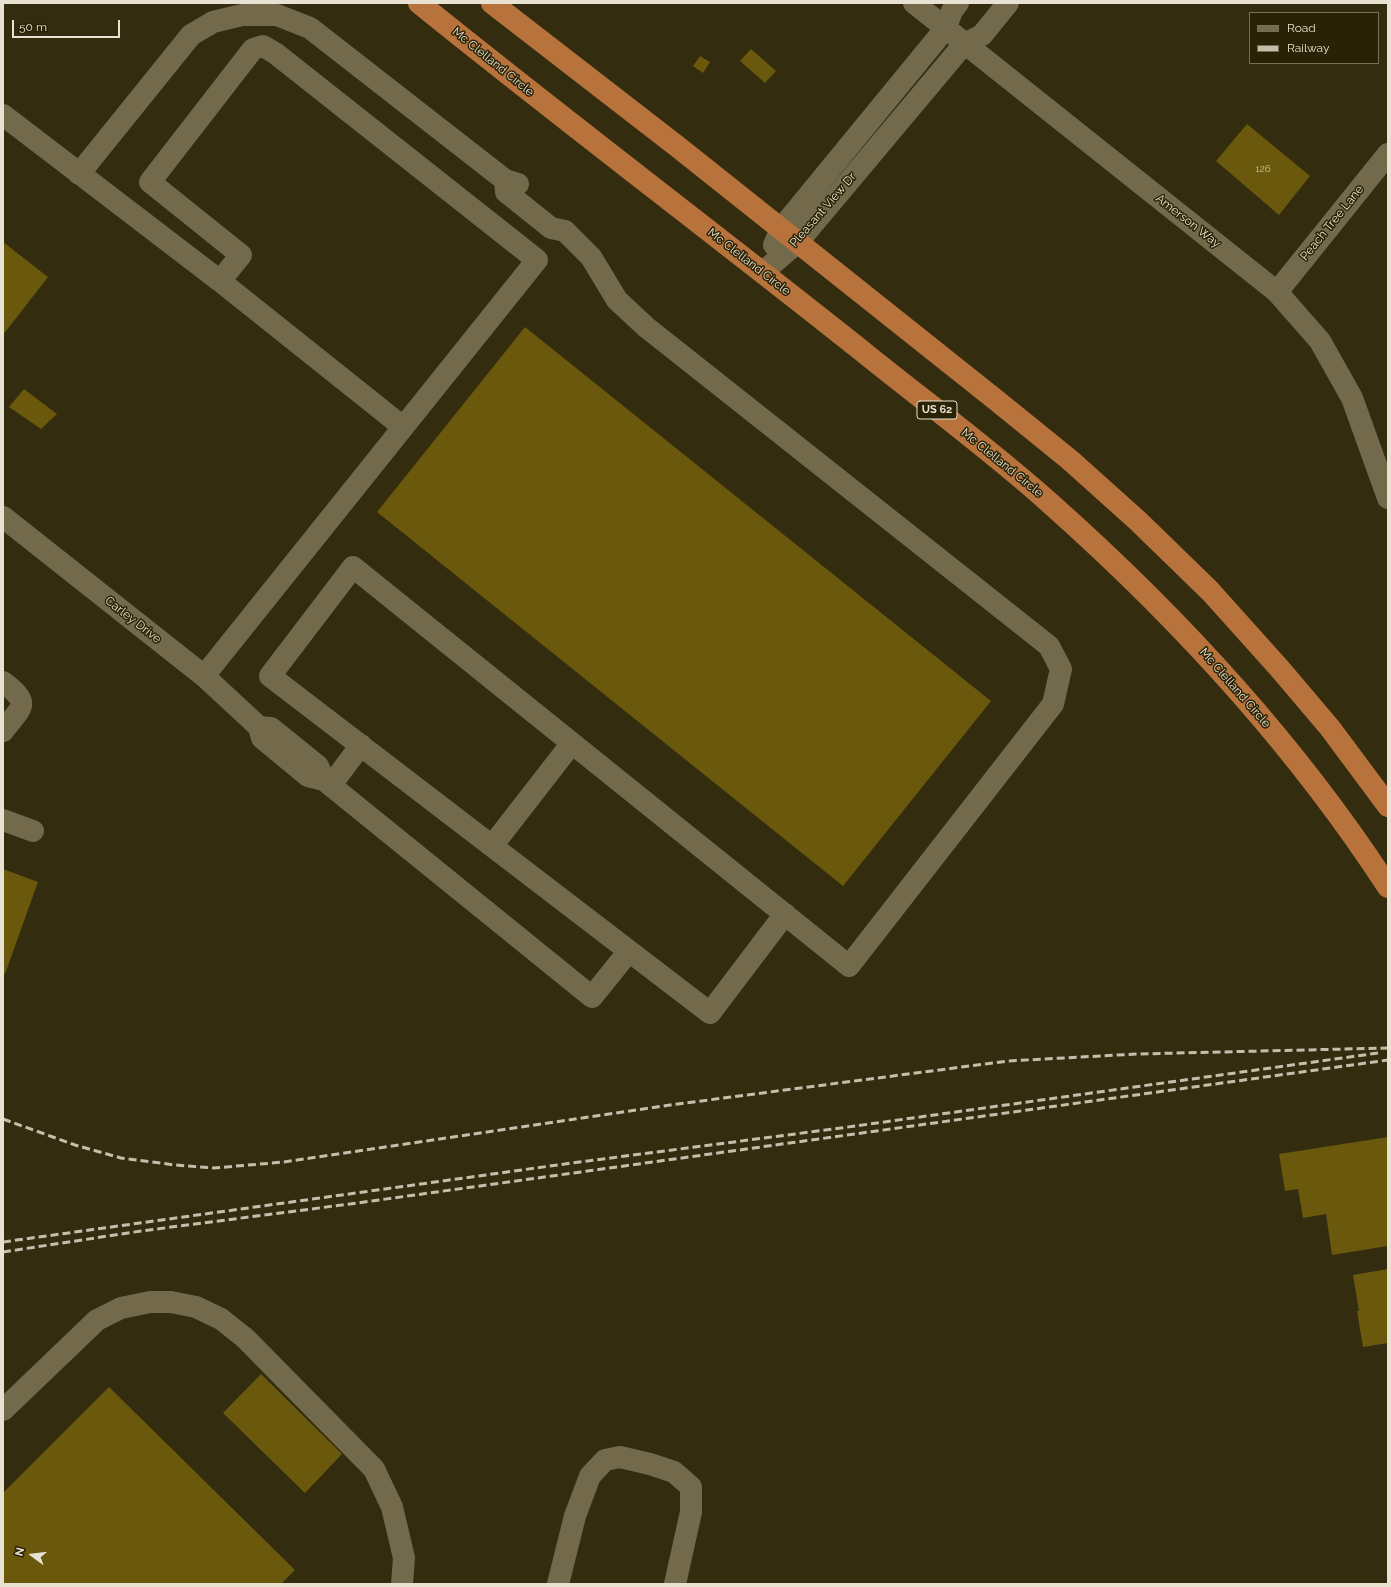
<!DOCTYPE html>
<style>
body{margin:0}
#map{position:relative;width:1391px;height:1587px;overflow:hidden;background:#332c0e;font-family:Raleway,sans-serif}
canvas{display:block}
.frame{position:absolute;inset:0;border:4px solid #e7e2d1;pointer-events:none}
.legend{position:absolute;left:1249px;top:12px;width:130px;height:52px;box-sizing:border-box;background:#2a2204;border:1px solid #766f56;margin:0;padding:5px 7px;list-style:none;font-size:12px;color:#e7e2d1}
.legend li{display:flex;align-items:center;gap:8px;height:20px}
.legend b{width:20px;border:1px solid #766f56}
.north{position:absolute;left:12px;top:1535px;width:40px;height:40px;-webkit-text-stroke:3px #2a2204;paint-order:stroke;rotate:285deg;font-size:11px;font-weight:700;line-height:16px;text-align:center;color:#e7e2d1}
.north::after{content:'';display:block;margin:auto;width:14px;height:18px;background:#e7e2d1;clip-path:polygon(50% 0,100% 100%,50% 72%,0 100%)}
.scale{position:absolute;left:12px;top:20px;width:108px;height:18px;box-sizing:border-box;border:2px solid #e7e2d1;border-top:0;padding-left:5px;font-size:12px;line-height:14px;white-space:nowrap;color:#e7e2d1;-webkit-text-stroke:3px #2a2204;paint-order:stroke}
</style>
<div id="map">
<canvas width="1391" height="1587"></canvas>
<div class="frame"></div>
<ul class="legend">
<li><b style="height:5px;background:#736a4c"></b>Road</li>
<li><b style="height:5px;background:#c4bfab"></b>Railway</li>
</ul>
<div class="north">N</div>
<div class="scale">50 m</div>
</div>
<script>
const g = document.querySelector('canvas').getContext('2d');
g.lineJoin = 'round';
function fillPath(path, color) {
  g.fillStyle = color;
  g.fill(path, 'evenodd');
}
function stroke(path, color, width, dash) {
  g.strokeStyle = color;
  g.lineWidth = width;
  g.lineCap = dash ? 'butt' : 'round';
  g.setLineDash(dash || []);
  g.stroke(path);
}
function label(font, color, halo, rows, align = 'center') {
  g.font = font + ' Raleway,sans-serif';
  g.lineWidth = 3;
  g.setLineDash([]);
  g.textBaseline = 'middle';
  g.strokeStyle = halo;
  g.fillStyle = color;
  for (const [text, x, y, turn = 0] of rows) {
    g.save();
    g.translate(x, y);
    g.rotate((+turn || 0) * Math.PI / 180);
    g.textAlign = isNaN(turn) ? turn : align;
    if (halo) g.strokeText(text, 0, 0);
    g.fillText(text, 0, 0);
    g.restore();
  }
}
fillPath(new Path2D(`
 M751,49L776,71L765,83L740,61Z
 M700,56L710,62L703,73L693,66Z
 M1247,124L1310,176L1279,215L1216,161Z
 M3,242L48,277L3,335Z
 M525,327L991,701L843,886L377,512Z
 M24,389L57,414L41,429L9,407Z
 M3,869L38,882L5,974L3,973Z
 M1388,1137V1246L1332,1255L1326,1214L1303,1218L1298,1189L1285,1191L1279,1154Z
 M1388,1269V1343L1363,1347L1357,1311H1359L1353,1275Z
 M261,1374L342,1454L305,1493L223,1413Z
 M109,1387L295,1570L281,1584H3V1493Z`), '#6a580d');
stroke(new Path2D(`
 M914,3L1277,292L1320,341L1352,398L1388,498
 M3,115L220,281
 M79,174L191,35L213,22L242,15H277L310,28L505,180L518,184
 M505,180L506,192L551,228L565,231L591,257L617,300L646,327L1049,646L1061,669L1053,704L849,966C684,833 519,700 353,567L270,676L710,1013L785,914
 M774,245L781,229L945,29L952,11L958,3
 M763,272L798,242L964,44L982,35L1008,3
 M1277,292L1388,154
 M3,517L204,676L259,727
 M204,676L537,260L275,53L263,46L253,49L150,182L241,255L220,281L403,427
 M3,682C32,704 22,706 3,731
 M259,727L271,728L318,766L324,780L308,776L262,738Z
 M324,780L592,997L629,951
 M331,785L361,745
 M3,820L33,831
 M492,846L572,743
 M3,1410L97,1320L121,1308L150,1302H171L196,1307L221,1319L245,1338L374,1469L392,1507L404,1558L402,1584
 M558,1584L575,1516L590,1476L605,1460L620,1457L650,1464L674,1472L691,1487V1512L675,1584`), '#736a4c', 22);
stroke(new Path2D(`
 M419,3C565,121 715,234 862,351C925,402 991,450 1052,505C1179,618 1295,744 1388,887
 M492,3L678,147L996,400L1070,460L1138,521L1210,591L1280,669L1330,728L1388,806`), '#b8733d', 22);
stroke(new Path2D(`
 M3,1119L75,1145L121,1158L175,1165L214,1168L284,1162L670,1105L1008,1061L1137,1054L1388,1048
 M3,1242L572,1163L841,1128L1378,1053
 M3,1252L141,1231L350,1204L1388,1060`), '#c4bfab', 3, [8, 4]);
label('10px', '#c8c0a0', null, [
 ["126",1263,169]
]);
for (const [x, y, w] of [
 [937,410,40]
]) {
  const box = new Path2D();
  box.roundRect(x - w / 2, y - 9, w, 18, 3);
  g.fillStyle = '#2a2204';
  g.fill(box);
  stroke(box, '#e7e2d1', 1);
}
label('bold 11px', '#e7e2d1', null, [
 ["US 62",937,410]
]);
label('12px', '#e7e2d1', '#2a2204', [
 ["Mc Clelland Circle",493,62,39],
 ["Pleasant View Dr",823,210,-49],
 ["Amerson Way",1188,221,38],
 ["Peach Tree Lane",1332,223,-51],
 ["Mc Clelland Circle",749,262,38],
 ["Mc Clelland Circle",1002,463,39],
 ["Carley Drive",133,620,38],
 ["Mc Clelland Circle",1235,688,49]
]);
</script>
